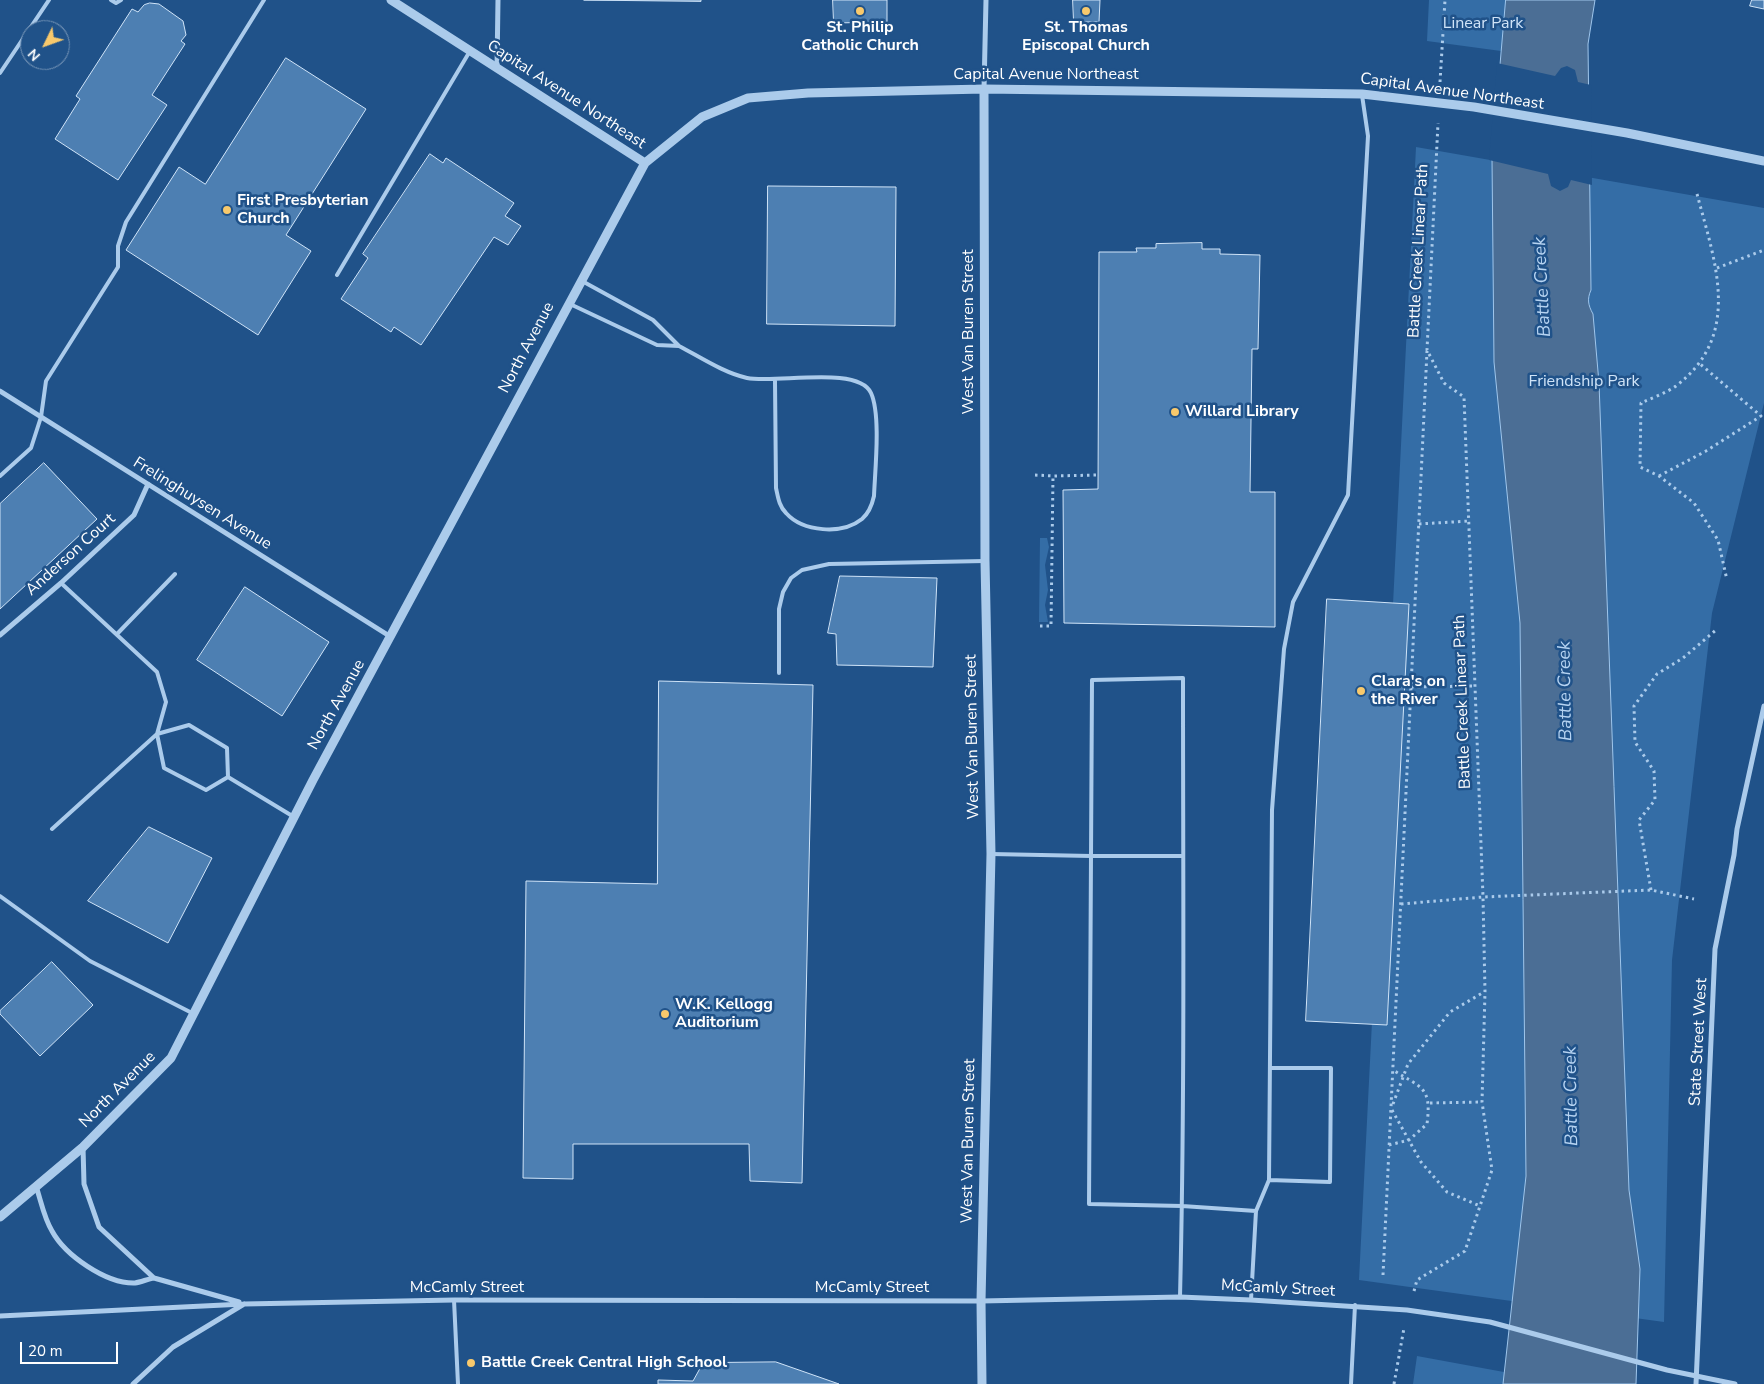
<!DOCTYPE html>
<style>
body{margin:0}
#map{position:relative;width:1764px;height:1384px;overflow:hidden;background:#205289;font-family:"Nunito Sans",sans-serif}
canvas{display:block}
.north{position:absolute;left:20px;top:20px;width:50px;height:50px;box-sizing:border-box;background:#205289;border:1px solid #7997b8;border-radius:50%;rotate:228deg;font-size:14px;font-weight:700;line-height:20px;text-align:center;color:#fff}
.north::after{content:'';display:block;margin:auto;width:18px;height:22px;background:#f8c96c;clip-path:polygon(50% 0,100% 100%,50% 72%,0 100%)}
.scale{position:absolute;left:20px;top:1342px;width:98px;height:22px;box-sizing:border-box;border:2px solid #fff;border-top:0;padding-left:6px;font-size:15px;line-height:18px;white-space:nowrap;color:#fff;-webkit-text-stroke:4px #205289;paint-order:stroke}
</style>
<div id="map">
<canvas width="1764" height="1384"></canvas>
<div class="north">N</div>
<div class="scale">20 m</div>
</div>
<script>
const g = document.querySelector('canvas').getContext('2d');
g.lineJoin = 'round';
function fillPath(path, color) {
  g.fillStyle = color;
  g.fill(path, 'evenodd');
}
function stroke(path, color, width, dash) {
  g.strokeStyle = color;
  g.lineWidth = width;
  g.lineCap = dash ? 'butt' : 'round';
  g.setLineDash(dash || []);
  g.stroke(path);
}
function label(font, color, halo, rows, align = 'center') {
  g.font = font + ' "Nunito Sans",sans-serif';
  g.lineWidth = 5;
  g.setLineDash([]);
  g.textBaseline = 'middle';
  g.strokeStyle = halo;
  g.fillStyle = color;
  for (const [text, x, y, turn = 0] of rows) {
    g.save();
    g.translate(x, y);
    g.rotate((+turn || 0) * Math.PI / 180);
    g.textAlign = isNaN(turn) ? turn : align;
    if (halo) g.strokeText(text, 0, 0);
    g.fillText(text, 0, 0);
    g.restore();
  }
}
fillPath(new Path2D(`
 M1429,0H1524L1501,51L1427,41Z
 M1416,147L1764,208V403L1712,613L1672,960L1664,1322L1359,1280Z
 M1040,538H1047L1049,547L1045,565L1048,590L1045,605L1048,622H1039Z
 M1417,1356L1569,1384H1413Z`), '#346da6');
const water = new Path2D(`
 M1506,0H1595L1588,44L1591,290C1587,299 1588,305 1593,314L1599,383L1629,1190L1640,1269L1636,1384H1503L1526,1176L1520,623L1494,362L1492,158Z`);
fillPath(water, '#4b6e95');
stroke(water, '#9fc6ec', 1);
fillPath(new Path2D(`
 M1497,63L1555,76L1561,68L1567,66L1575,70L1578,82L1591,85L1592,185L1571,180L1568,187L1560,191L1551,186L1548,174L1489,160Z`), '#205289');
const building = new Path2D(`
 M584,0H701V1Z
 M833,0H887V22L834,23Z
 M1073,0H1100L1099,22H1074Z
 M1752,0H1764V9L1750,6Z
 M150,3L159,4L183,21L186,35L181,41L185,44L152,95L167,105L118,180L55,139L80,99L76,96L132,9L138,12L144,5Z
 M286,58L366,109L286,235L311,251L258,335L126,250L179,167L205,184Z
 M430,154L443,163L446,158L514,203L505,216L521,226L508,245L494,237L421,345L394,327L391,332L341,299L368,258L363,254Z
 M768,186L896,187L895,326L767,324Z
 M1202,243V249H1220V254L1260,255L1258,349H1252L1250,492H1275V627L1064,623L1063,490L1098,489L1099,252H1137L1136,248H1156V244Z
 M44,463L97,519L0,609V504Z
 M840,576L937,578L933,667L837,665L836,634L828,633Z
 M245,587L329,642L282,716L197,660Z
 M1327,599L1409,604L1387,1025L1306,1021Z
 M659,681L813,685L802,1183L750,1181L749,1144H573V1179L523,1178L526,881L657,884Z
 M149,827L212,858L168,943L88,901Z
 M52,962L93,1005L40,1056L0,1014V1011Z
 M776,1362L839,1384H658V1380L693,1381L703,1363Z`);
fillPath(building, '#4d7fb2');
stroke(building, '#d0e4f8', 1);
stroke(new Path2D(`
 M1440,82L1445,0
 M1697,194C1715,262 1743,335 1676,386C1666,393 1652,398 1641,403L1640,467L1659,476L1694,503L1718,540L1727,580
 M1717,268L1764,250
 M1035,475L1053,476
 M1659,476L1706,451L1761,416L1699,363
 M1419,524L1469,521
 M1040,626H1051L1053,476L1098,475
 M1411,687L1475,686
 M1651,890L1639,820L1655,800L1654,771L1635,742L1634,706L1657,674L1683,658L1716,630
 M1401,904L1483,897L1651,890L1694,899
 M1430,1103L1482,1102
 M1393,1104L1408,1064L1450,1012L1484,992
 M1392,1110L1421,1162L1447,1192L1480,1206
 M1389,1145L1409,1140L1427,1124C1432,1086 1421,1088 1393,1070
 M1383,1275L1427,351
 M1414,1291L1417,1280L1465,1251L1492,1170L1482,1102L1485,992L1483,897L1464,397L1444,383L1427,350L1438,123
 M1394,1384L1404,1328`), '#abcbeb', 3, [2.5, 4]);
stroke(new Path2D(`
 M111,0L116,3L121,0
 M0,73L49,0
 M337,275L470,51
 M570,304L657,345L679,346L653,320L582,281
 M679,346C700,357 724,373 747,378C775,384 858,365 871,393C881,415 875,470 874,496C872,505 869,513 862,519C842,535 803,532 786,513C779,506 778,497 776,488L775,381
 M0,476L31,448L41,417L46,381L118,267V246L126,222L264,0
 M118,633L175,574
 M779,673V609L783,592L791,578L802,570L829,564L985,561
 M189,725L227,748L228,777L206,790L164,768L157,734Z
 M228,777L294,817
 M52,829L157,734L166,702L157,672L61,583
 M991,854L1091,856L1089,1204L1182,1206L1256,1211
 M0,896L90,961L194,1014
 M1269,1180L1330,1182L1331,1068H1270
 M1180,1297C1185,1091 1183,884 1183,678L1092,680L1091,856H1183
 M454,1300L458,1384
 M1251,1300L1256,1211L1269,1180L1272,810L1284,649L1293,602L1348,495L1368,136L1362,95
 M1351,1384L1355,1305`), '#abcbeb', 4);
stroke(new Path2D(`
 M497,67L498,0
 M984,89L986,0
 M0,391L391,637
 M0,635L61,583L134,515L148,484
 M83,1147L84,1184L99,1227L154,1278L239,1302
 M36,1186C41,1201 44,1218 52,1231C65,1255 106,1284 135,1283C141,1282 148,1279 154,1278
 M0,1316L244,1304L454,1300L981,1301L1180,1297L1251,1300L1407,1310L1490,1322L1667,1370L1735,1384
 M133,1384L173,1347L244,1304
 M1696,1384L1715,949L1734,855L1737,829L1764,706`), '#abcbeb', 5);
stroke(new Path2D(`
 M391,0L645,163
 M0,1217L83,1147L171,1058L313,780L645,163L702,117L748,98L808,93L984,89L1362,94L1474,107L1627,133L1764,161
 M982,1384L981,1301L991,854L985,561L984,89`), '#abcbeb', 9);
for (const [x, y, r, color] of [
 [860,11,5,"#f8c96c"],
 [1086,11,5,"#f8c96c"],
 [227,210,5,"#f8c96c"],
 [1175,412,5,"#f8c96c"],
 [1361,691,5,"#f8c96c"],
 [665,1014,5,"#f8c96c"],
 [471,1363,5,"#f8c96c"]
]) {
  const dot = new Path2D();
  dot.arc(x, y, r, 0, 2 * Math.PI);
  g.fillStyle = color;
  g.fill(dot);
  stroke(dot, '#205289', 2);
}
label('16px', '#d0e4f8', '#205289', [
 ["Linear Park",1483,24],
 ["Friendship Park",1584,382]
]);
label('bold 16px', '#fff', '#205289', [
 ["St. Philip",860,28,"center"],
 ["Catholic Church",860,46,"center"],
 ["St. Thomas",1086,28,"center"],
 ["Episcopal Church",1086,46,"center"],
 ["First Presbyterian",237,201],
 ["Church",237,219],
 ["Willard Library",1185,412],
 ["Clara's on",1371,682],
 ["the River",1371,700],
 ["W.K. Kellogg",675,1005],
 ["Auditorium",675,1023],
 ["Battle Creek Central High School",481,1363]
], 'left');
label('16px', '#fff', '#205289', [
 ["Capital Avenue Northeast",1046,75],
 ["Capital Avenue Northeast",1452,92,8],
 ["Capital Avenue Northeast",566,95,33],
 ["Battle Creek Linear Path",1419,251,-87],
 ["West Van Buren Street",969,332,-90],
 ["North Avenue",527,348,-62],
 ["Frelinghuysen Avenue",202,504,32],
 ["Anderson Court",71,555,-42],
 ["Battle Creek Linear Path",1463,702,-92],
 ["North Avenue",337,705,-61],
 ["West Van Buren Street",973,737,-91],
 ["State Street West",1699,1042,-87],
 ["North Avenue",118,1090,-45],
 ["West Van Buren Street",969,1141,-89],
 ["McCamly Street",467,1288],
 ["McCamly Street",872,1288],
 ["McCamly Street",1278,1289,3]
]);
label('italic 18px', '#b7d4f2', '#205289', [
 ["Battle Creek",1543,287,-93],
 ["Battle Creek",1566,691,-91],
 ["Battle Creek",1572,1096,-91]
]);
</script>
